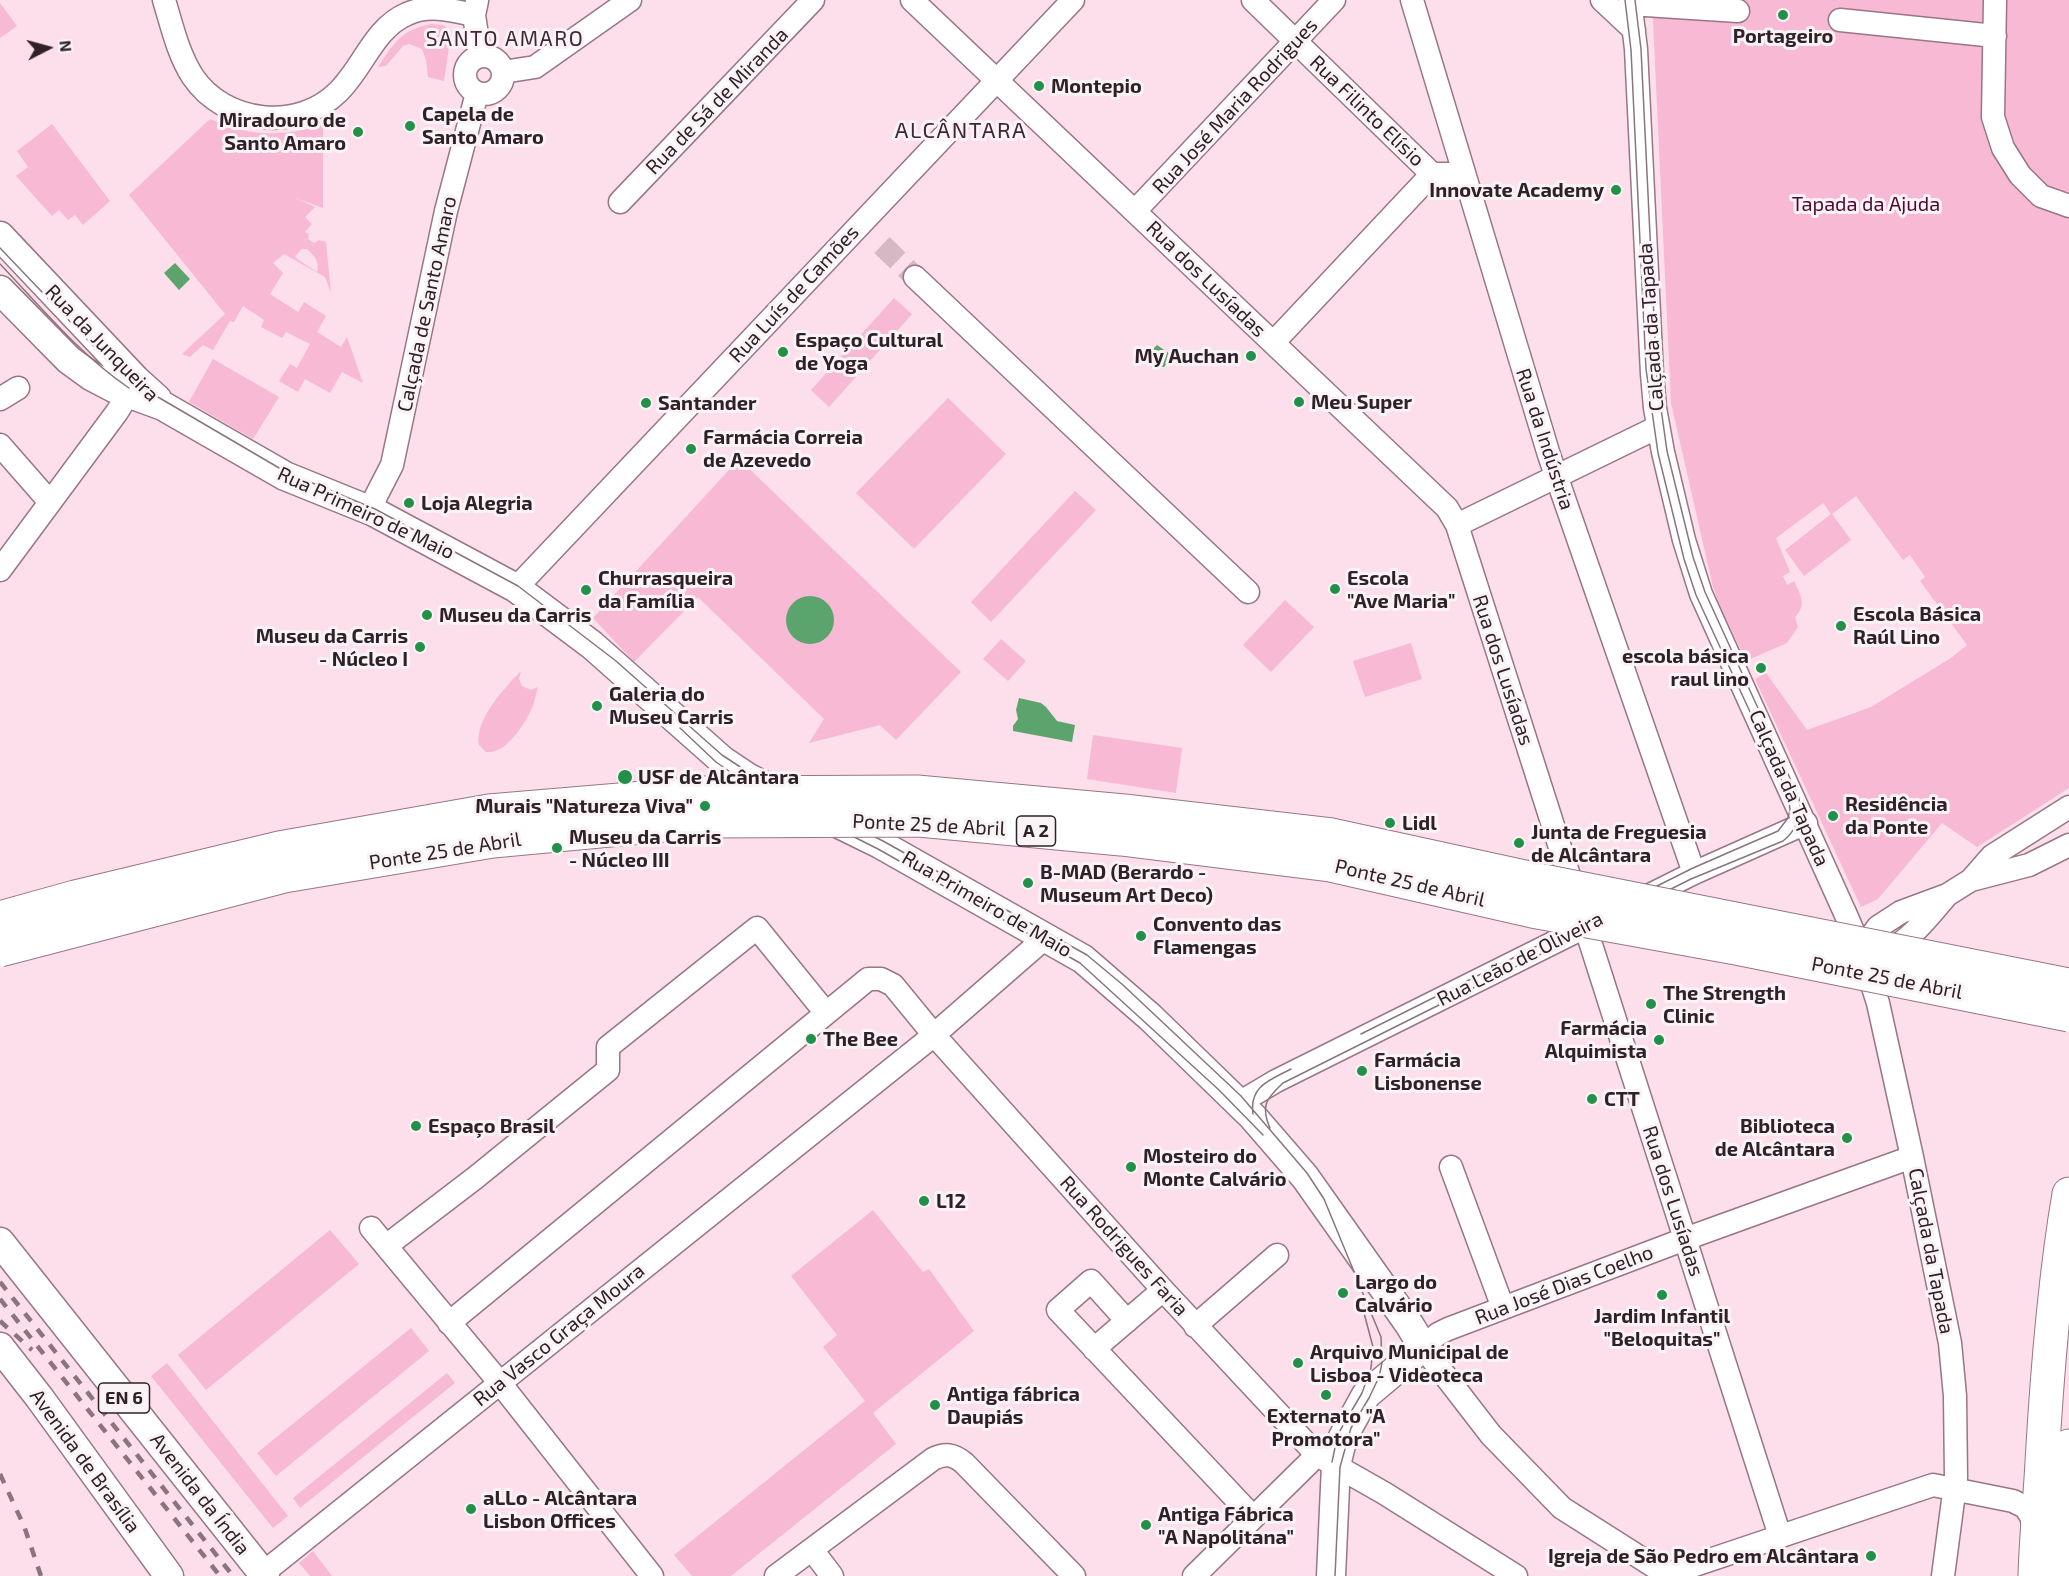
<!DOCTYPE html>
<meta charset="utf-8">
<style>
body{margin:0}
#map{position:relative;width:2069px;height:1576px;overflow:hidden;background:#fddeeb;font-family:"Exo 2",sans-serif}
canvas{display:block}
.north{position:absolute;left:18px;top:18px;width:60px;height:60px;-webkit-text-stroke:4px #faf3f6;paint-order:stroke;rotate:84deg;font-size:16px;font-weight:700;line-height:24px;text-align:center;color:#2f2127}
.north::after{content:'';display:block;margin:auto;width:21px;height:27px;background:#2f2127;clip-path:polygon(50% 0,100% 100%,50% 72%,0 100%)}
</style>
<div id="map">
<canvas width="2069" height="1576"></canvas>
<div class="north">N</div>
</div>
<script>
const g = document.querySelector('canvas').getContext('2d');
g.lineJoin = 'round';
function fillPath(path, color) {
  g.fillStyle = color;
  g.fill(path, 'evenodd');
}
function stroke(path, color, width, dash) {
  g.strokeStyle = color;
  g.lineWidth = width;
  g.lineCap = dash ? 'butt' : 'round';
  g.setLineDash(dash || []);
  g.stroke(path);
}
function label(font, color, halo, rows, align = 'center') {
  g.font = font + ' "Exo 2",sans-serif';
  g.lineWidth = 6;
  g.setLineDash([]);
  g.textBaseline = 'middle';
  g.strokeStyle = halo;
  g.fillStyle = color;
  for (const [text, x, y, turn = 0] of rows) {
    g.save();
    g.translate(x, y);
    g.rotate((+turn || 0) * Math.PI / 180);
    g.textAlign = isNaN(turn) ? turn : align;
    if (halo) g.strokeText(text, 0, 0);
    g.fillText(text, 0, 0);
    g.restore();
  }
}
fillPath(new Path2D(`
 M1652,0H2069V788L1977,847L1942,823L1878,899L1861,907L1755,679L1766,673L1807,730L1871,707L1951,658L1967,645L1920,581L1925,577L1910,555L1903,560L1856,496L1832,514L1851,540L1804,576L1785,550L1831,514L1823,503L1776,538L1790,572L1783,576L1787,585L1794,581C1801,595 1807,605 1795,617L1798,627L1787,643L1746,661L1720,606L1713,587L1671,403Z
 M0,3L17,26L0,38Z
 M431,24L444,25L451,34L444,81L428,77L426,60L422,49L409,44L403,46L386,66L378,67C394,43 401,30 431,24Z
 M210,119C252,137 280,137 323,125V208L295,198L315,207L305,217L312,224L305,232L309,234L308,239L314,243L319,240L326,242L331,293L325,277L284,254L273,263L283,273L270,294L298,312L304,302L326,316L317,332L341,347L347,337L363,383L342,372L330,393L305,379L298,392L279,381L290,364L297,368L310,344L286,332L282,338L261,327L264,320L243,306L234,322L230,321L213,350L203,345L190,357L182,354L225,314L129,195ZM302,249H307C314,256 320,261 317,272L297,259L295,256Z
 M52,124L110,201L83,225L75,215L68,220L59,210L52,216L16,176L28,167L17,151Z
 M894,298L912,314L829,407L811,390Z
 M213,359L279,397L253,439L189,402Z
 M948,398L1006,454L914,549L856,493Z
 M739,459L961,672L896,740L880,725L809,743L824,719L698,597L634,662L593,618Z
 M1075,491L1096,510L991,622L971,602Z
 M1285,600L1314,627L1271,672L1243,645Z
 M1001,639L1026,661L1008,681L983,659Z
 M1411,643L1422,679L1365,697L1353,661Z
 M521,671L519,679L522,686L531,690L538,687C536,693 535,700 533,706C526,722 506,755 486,752L479,745C474,721 505,687 521,671Z
 M1093,735L1182,748L1176,793L1087,779Z
 M873,1210L923,1272L929,1269L974,1331L873,1413L896,1444L731,1576H692L674,1555L865,1401L823,1347L837,1335L791,1276Z
 M330,1230L359,1264L206,1390L178,1355Z
 M411,1328L429,1351L276,1476L257,1453Z
 M167,1363L288,1516L273,1528L151,1376Z
 M447,1373L455,1383L300,1508L293,1498Z
 M313,1551L332,1576H310L299,1563Z`), '#f8b9d5');
fillPath(new Path2D(`
 M175,263L190,279L179,290L164,273Z
 M1157,345L1173,356L1164,367L1150,366L1144,358Z
 M786 620a24 24 0 1 1 48 0a24 24 0 1 1-48 0Z
 M1019,698L1041,703L1046,707L1057,721L1075,725L1072,742L1013,731V726L1018,719L1016,710Z`), '#5ba46d');
stroke(new Path2D(`
 M882,245L915,277`), '#d4b8c4', 22, [22, 11]);
const minor = new Path2D(`
 M164,0C172,26 178,54 193,77C225,124 298,132 338,92C363,68 374,28 407,14C429,4 451,10 474,15
 M912,0L1447,508L1457,525L1780,1536
 M1253,0L1432,174H1464
 M1412,0L1549,455L1694,873
 M1602,0L1634,30
 M1630,0L1636,49L1652,374L1655,408L1663,452L1684,540L1701,594L1846,915L1861,950L1878,1003L1912,1157L1950,1343L1955,1396L1956,1478L1943,1576
 M1995,0L1993,117L2003,148L2020,175L2041,196L2069,206
 M477,1L474,15L480,55
 M1630,4L1738,11
 M1840,20L1995,36
 M465 75a19 19 0 1 1 38 0a19 19 0 1 1-38 0Z
 M503,72L535,67L630,0
 M620,202L813,0
 M1135,211L1334,0
 M915,277L1248,592
 M1273,343L1432,174
 M0,399L18,388
 M0,445L49,501
 M374,512L375,498L392,465L446,211L477,93
 M1457,525L1658,427
 M0,570L117,412L128,394
 M516,588L1073,0
 M1971,880L1992,856L2069,807
 M1638,901L1694,873L1806,823
 M1861,950L1878,927L1901,912L1947,895L1971,880L2029,865L2069,845
 M1883,950C1904,950 1934,910 1947,895
 M1239,1103L1276,1081L1595,922
 M1451,1167L1503,1308
 M371,1228L500,1383L652,1576
 M386,1246L475,1178L608,1070V1047L757,928L826,1013
 M1127,1321L1091,1281L1058,1310L1253,1517
 M449,1323L868,979H881L893,985L934,1035L1163,1290L1317,1455L1384,1493L1516,1576
 M1195,1326L1277,1255
 M1094,1349L1163,1290
 M819,1559L832,1576
 M263,1573L928,1040L1045,938
 M1668,1574L1933,1485L2013,1501L2025,1507L2031,1516L2035,1533
 M776,1576L933,1459C945,1453 953,1454 964,1463L1074,1576
 M1194,1576L1317,1455
 M1672,1576L1655,1567L1562,1508L1491,1435L1423,1347L1438,1334L1448,1329L1685,1239L1912,1157`);
const major = new Path2D(`
 M0,236L136,380L157,399
 M0,290L69,360L91,376L114,388L163,406L285,476L374,512L516,588L592,645L723,761L747,777L779,793
 M831,820L880,844L1083,959L1150,1017L1253,1117L1305,1177L1409,1324L1423,1347L1366,1395L1343,1437L1336,1465L1331,1576
 M0,1242L265,1576
 M0,1347L39,1397L169,1576`);
const highway = new Path2D(`
 M2035,1576C2036,1538 2040,1500 2042,1462C2047,1373 2054,1282 2069,1194
 M2063,1576V1537L2069,1446`);
stroke(minor, '#987685', 25);
stroke(major, '#987685', 31);
stroke(highway, '#987685', 35);
stroke(minor, '#fff', 22);
stroke(major, '#fff', 28);
stroke(highway, '#fff', 33);
stroke(new Path2D(`
 M0,248L102,355L134,383L286,472L375,509L518,586L616,661L722,755L751,774L883,841L1087,955L1123,985L1241,1096L1307,1173L1324,1199L1381,1337L1382,1363L1379,1377L1369,1398L1351,1428L1340,1467L1335,1576
 M0,264C41,307 80,355 129,388
 M680,728L716,762L743,781L878,849L1080,963L1219,1090L1263,1135
 M1361,1034L1693,868L1778,831L1788,818L1790,810L1788,794L1696,595L1684,559L1658,453L1646,369L1631,50L1625,0
 M1253,1114C1249,1086 1270,1080 1291,1069
 M1270,1128C1260,1105 1267,1098 1283,1083L1691,879L1783,841C1797,830 1802,816 1799,798L1705,592L1693,557L1667,451L1657,380L1641,49L1635,0
 M1332,1462L1338,1434L1362,1393L1371,1368L1373,1347L1364,1313`), '#8a747d', 1.5);
stroke(new Path2D(`
 M0,928L78,906L281,858L490,819L704,802L917,800L1123,819L1332,843L1537,889L1666,913L2069,995
 M0,941L282,868L492,831L705,814L918,811L1122,830L1331,856L1534,901L1725,935L2069,1006
 M0,1282L233,1576
 M0,1299L220,1576
 M0,1321L32,1350
 M0,1474L24,1526L41,1576`), '#8a747d', 4.5, [10, 10]);
const highwayBridge = new Path2D(`
 M0,918L75,897L279,848L489,811L703,793L917,792L1124,811L1332,835L1539,880L2069,985
 M0,950L284,876L493,841L706,821L919,820L1121,839L1330,865L1532,911L1736,948L2069,1015`);
stroke(highwayBridge, '#987685', 35, []);
stroke(highwayBridge, '#fff', 33);
for (const [x, y, r, color] of [
 [1783,15,6,"#229049"],
 [1039,86,6,"#229049"],
 [410,126,6,"#229049"],
 [358,132,6,"#229049"],
 [1616,190,6,"#229049"],
 [783,352,6,"#229049"],
 [1251,356,6,"#229049"],
 [1299,402,6,"#229049"],
 [646,403,6,"#229049"],
 [691,449,6,"#229049"],
 [409,503,6,"#229049"],
 [1335,589,6,"#229049"],
 [586,590,6,"#229049"],
 [427,615,6,"#229049"],
 [1841,626,6,"#229049"],
 [420,647,6,"#229049"],
 [1761,668,6,"#229049"],
 [597,706,6,"#229049"],
 [625,777,8,"#229049"],
 [705,806,6,"#229049"],
 [1833,816,6,"#229049"],
 [1390,823,6,"#229049"],
 [1519,843,6,"#229049"],
 [557,848,6,"#229049"],
 [1028,883,6,"#229049"],
 [1141,936,6,"#229049"],
 [1651,1004,6,"#229049"],
 [811,1039,6,"#229049"],
 [1659,1040,6,"#229049"],
 [1362,1071,6,"#229049"],
 [1592,1099,6,"#229049"],
 [416,1126,6,"#229049"],
 [1847,1138,6,"#229049"],
 [1131,1167,6,"#229049"],
 [924,1201,6,"#229049"],
 [1343,1293,6,"#229049"],
 [1662,1295,6,"#229049"],
 [1298,1363,6,"#229049"],
 [1326,1395,6,"#229049"],
 [935,1405,6,"#229049"],
 [471,1509,6,"#229049"],
 [1146,1525,6,"#229049"],
 [1871,1556,6,"#229049"]
]) {
  const dot = new Path2D();
  dot.arc(x, y, r, 0, 2 * Math.PI);
  g.fillStyle = color;
  g.fill(dot);
  stroke(dot, '#faf3f6', 2);
}
for (const [x, y, w] of [
 [1036,831,39],
 [124,1398,51]
]) {
  const box = new Path2D();
  box.roundRect(x - w / 2, y - 15, w, 30, 4.5);
  g.fillStyle = '#faf3f6';
  g.fill(box);
  stroke(box, '#2f2127', 1.5);
}
label('bold 18px', '#2f2127', null, [
 ["A 2",1036,831],
 ["EN 6",124,1398]
]);
label('bold 20px', '#2f2127', '#faf3f6', [
 ["Portageiro",1783,36,"center"],
 ["Montepio",1051,86],
 ["Capela de",422,114],
 ["Santo Amaro",422,137],
 ["Miradouro de",346,120,"right"],
 ["Santo Amaro",346,143,"right"],
 ["Innovate Academy",1604,190,"right"],
 ["Espaço Cultural",795,340],
 ["de Yoga",795,363],
 ["My Auchan",1239,356,"right"],
 ["Meu Super",1311,402],
 ["Santander",658,403],
 ["Farmácia Correia",703,437],
 ["de Azevedo",703,460],
 ["Loja Alegria",421,503],
 ["Churrasqueira",598,578],
 ["da Família",598,601],
 ["Escola",1347,578],
 ["\"Ave Maria\"",1347,601],
 ["Escola Básica",1853,614],
 ["Raúl Lino",1853,637],
 ["Museu da Carris",439,615],
 ["Museu da Carris",408,636,"right"],
 ["- Núcleo I",408,659,"right"],
 ["escola básica",1749,656,"right"],
 ["raul lino",1749,679,"right"],
 ["Galeria do",609,694],
 ["Museu Carris",609,717],
 ["USF de Alcântara",638,777],
 ["Residência",1845,804],
 ["da Ponte",1845,827],
 ["Murais \"Natureza Viva\"",693,806,"right"],
 ["Lidl",1402,823],
 ["Junta de Freguesia",1531,832],
 ["de Alcântara",1531,855],
 ["Museu da Carris",569,837],
 ["- Núcleo III",569,860],
 ["B-MAD (Berardo -",1040,872],
 ["Museum Art Deco)",1040,895],
 ["Convento das",1153,924],
 ["Flamengas",1153,947],
 ["The Strength",1663,993],
 ["Clinic",1663,1016],
 ["Farmácia",1647,1028,"right"],
 ["Alquimista",1647,1051,"right"],
 ["The Bee",823,1039],
 ["Farmácia",1374,1060],
 ["Lisbonense",1374,1083],
 ["CTT",1604,1099],
 ["Espaço Brasil",428,1126],
 ["Biblioteca",1835,1126,"right"],
 ["de Alcântara",1835,1149,"right"],
 ["Mosteiro do",1143,1156],
 ["Monte Calvário",1143,1179],
 ["L12",936,1201],
 ["Largo do",1355,1282],
 ["Calvário",1355,1305],
 ["Jardim Infantil",1662,1316,"center"],
 ["\"Beloquitas\"",1662,1339,"center"],
 ["Arquivo Municipal de",1310,1352],
 ["Lisboa - Videoteca",1310,1375],
 ["Antiga fábrica",947,1394],
 ["Daupiás",947,1417],
 ["Externato \"A",1326,1416,"center"],
 ["Promotora\"",1326,1439,"center"],
 ["aLLo - Alcântara",483,1498],
 ["Lisbon Offices",483,1521],
 ["Antiga Fábrica",1158,1514],
 ["\"A Napolitana\"",1158,1537],
 ["Igreja de São Pedro em Alcântara",1859,1556,"right"]
], 'left');
label('20px', '#2f2127', '#faf3f6', [
 ["Rua de Sá de Miranda",717,101,-46],
 ["Rua José Maria Rodrigues",1235,106,-47],
 ["Rua Filinto Elísio",1367,111,44],
 ["Rua dos Lusíadas",1206,279,44],
 ["Rua Luís de Camões",794,294,-47],
 ["Calçada de Santo Amaro",427,304,-78],
 ["Calçada da Tapada",1651,327,-94],
 ["Rua da Junqueira",102,343,46],
 ["Rua da Indústria",1545,439,72],
 ["Rua Primeiro de Maio",366,513,25],
 ["Rua dos Lusíadas",1503,670,72],
 ["Calçada da Tapada",1789,788,66],
 ["Ponte 25 de Abril",929,825,3],
 ["Ponte 25 de Abril",445,851,-9],
 ["Ponte 25 de Abril",1410,883,13],
 ["Rua Primeiro de Maio",987,904,30],
 ["Rua Leão de Oliveira",1520,959,-27],
 ["Ponte 25 de Abril",1887,978,11],
 ["Rua dos Lusíadas",1673,1201,72],
 ["Rua Rodrigues Faria",1124,1246,48],
 ["Calçada da Tapada",1931,1251,79],
 ["Rua José Dias Coelho",1564,1285,-21],
 ["Rua Vasco Graça Moura",559,1335,-39],
 ["Avenida de Brasília",85,1461,54],
 ["Avenida da Índia",200,1494,52]
]);
label('20px', '#510733', '#faf3f6', [
 ["Tapada da Ajuda",1866,204]
]);
g.letterSpacing = '1.5px';
label('21px', '#412633', '#faf3f6', [
 ["SANTO AMARO",505,39]
]);
g.letterSpacing = '0px';
g.letterSpacing = '1.5px';
label('22px', '#412633', '#faf3f6', [
 ["ALCÂNTARA",961,131]
]);
g.letterSpacing = '0px';
</script>
